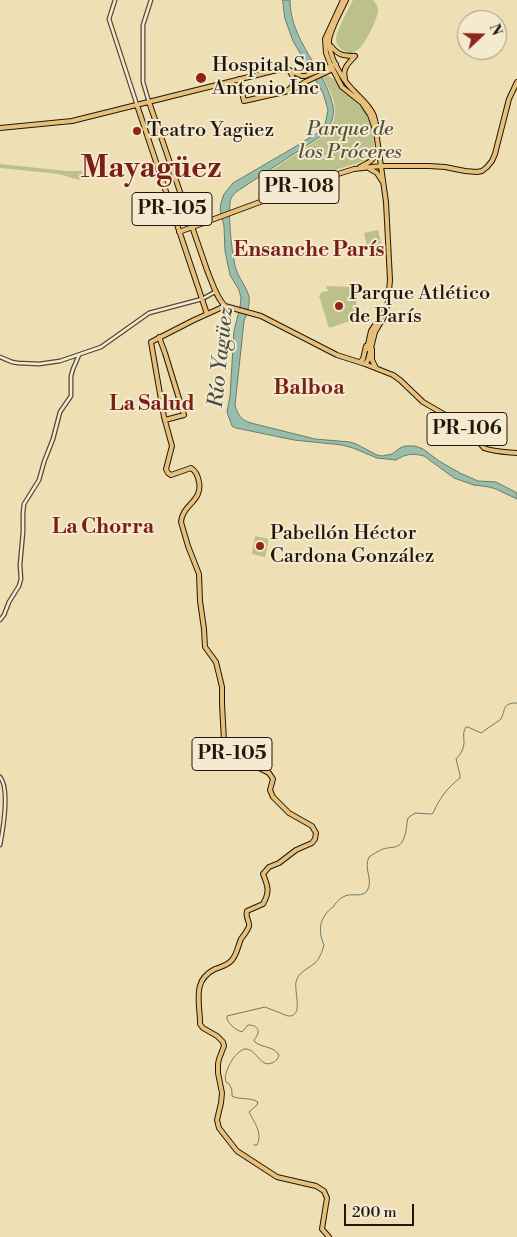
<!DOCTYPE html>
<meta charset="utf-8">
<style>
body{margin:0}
#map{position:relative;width:517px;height:1237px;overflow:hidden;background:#eedfb5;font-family:"Libre Bodoni",serif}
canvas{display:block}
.north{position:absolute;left:457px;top:10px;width:50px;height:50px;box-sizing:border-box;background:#f4eacf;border:1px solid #a09682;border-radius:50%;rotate:69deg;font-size:14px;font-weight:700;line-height:20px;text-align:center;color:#21170e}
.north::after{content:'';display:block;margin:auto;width:18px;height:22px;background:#8f2418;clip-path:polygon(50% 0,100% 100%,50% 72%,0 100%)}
.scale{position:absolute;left:344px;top:1204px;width:70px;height:22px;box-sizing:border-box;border:2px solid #21170e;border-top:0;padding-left:6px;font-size:15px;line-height:18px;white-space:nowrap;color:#21170e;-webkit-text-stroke:4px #f4eacf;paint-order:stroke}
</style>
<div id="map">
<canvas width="517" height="1237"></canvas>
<div class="north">N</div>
<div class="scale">200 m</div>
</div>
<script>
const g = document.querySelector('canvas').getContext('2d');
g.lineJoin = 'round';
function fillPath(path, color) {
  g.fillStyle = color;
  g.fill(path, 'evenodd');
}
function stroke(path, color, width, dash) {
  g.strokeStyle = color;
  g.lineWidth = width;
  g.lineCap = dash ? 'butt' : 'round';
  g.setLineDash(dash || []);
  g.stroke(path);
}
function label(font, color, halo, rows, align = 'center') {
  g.font = font + ' "Libre Bodoni",serif';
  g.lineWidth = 4;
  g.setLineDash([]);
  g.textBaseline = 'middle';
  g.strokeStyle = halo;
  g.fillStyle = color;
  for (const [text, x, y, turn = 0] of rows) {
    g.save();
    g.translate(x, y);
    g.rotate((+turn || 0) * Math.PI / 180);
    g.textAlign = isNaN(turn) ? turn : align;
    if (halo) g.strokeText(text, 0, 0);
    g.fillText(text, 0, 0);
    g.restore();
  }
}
fillPath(new Path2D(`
 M353,0H373C376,3 378,7 378,11C378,18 363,49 356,51C352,53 349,53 345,51C340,49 336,45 336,39C336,31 349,8 353,0Z
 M327,75C335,78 339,86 344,91C349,96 354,100 359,105C371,117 375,136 374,153L369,160L324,173L279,190L273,176L272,170L325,135C343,115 334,97 322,76Z
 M0,164L66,171H82L85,177L79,180L59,174L0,168Z
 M378,230L381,243L378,244V245L370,247L369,245L367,246L364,233Z
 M326,286L357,287L356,319L329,328L319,296L322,292L328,291Z
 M255,536L269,539L265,557L252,554Z`), '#bcc18b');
const water = new Path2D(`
 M283,0H290C290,41 325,69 333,106C335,117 330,127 324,134L236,192C235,193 232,197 231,198C227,209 232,257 236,269C239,279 247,287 249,297C250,306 247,313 244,321L235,405C238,415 241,420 251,423L315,439L350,442L356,444L377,455L382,456L392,454L400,448L405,446H414L418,447L423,449L439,461L460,473L478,481L496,482L517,493V499L496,489L489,487L474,485L454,478L424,456C413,453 405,454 396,460L377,458L353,448L342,445L294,440L236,428L232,426L227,412L230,396L234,331L240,307L241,298L239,290L230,275L225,251L224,226L220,210L221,203L224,194L233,183L293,148L319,132L325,125L328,110L323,93L293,41L285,19Z`);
fillPath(water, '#99bdab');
stroke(water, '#697b6c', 1);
stroke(new Path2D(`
 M254,1145H257C263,1133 254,1122 249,1112L257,1105L258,1102C250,1097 239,1100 232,1096C232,1091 232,1088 229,1084C228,1083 227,1083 226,1082C222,1073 236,1050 245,1049C256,1048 260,1068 272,1063C276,1061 278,1059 279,1055C274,1046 262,1048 255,1042L254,1040C261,1032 259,1025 248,1025L242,1032C236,1030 226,1023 227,1016L265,1007L288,1016C304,1017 294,992 296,982C298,972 308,969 315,963C320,958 322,952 324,945C320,936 318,925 325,915C327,912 330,909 333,907C337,901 341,897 348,895C354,894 362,897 367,891C374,881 363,868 369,857C373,854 378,851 383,849C393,846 399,850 404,838C407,832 406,825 408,818L415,813L431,814L433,813C440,798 446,789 460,778V775L456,759C459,756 462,752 463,748C466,740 461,735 466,727H468L481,733L501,719C506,709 502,703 517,703`), '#697b6c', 1);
const minor = new Path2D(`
 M115,0L109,19L137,105
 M149,102L143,82V25L151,0
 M0,357L12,362L18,363L39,364L60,361L101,347L149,313L202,299L215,292
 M0,620L4,615L9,602L19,586L21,579L20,565L23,532V513L24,504L39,480L44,462L53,439L60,412L71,396V376L73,369L79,355
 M0,777C10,788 3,830 0,845`);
const major = new Path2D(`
 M343,0L325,39L326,53L331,66L342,87L362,103L370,115L375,129
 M346,0C341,11 331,28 329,40C328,55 342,79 352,89C360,98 370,105 374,116L376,124V131L386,202L390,280L388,302L384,317L375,332L368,360L365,364
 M331,46C338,55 343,56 355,56
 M345,78C342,68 349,63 355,56
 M239,79L244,101L293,90L305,82L333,69
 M288,90C296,85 294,77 289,70
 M149,102L207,270C212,282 216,297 225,306
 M137,105L207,314
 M0,128L72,121L285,68L302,76H305L336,64
 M360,167C369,163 374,160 378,150
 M370,169L377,173L382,181
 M179,232L325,178L354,169L381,166H429L445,167L465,171L477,172L482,171L487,167L492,161L495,154L509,99L517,82
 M225,306L194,320L151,342L164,417L172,446L166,469L168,473L171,475L191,468C196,471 198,476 199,482C203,501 182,505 181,522L188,546L199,574L200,601L204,629L205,647L216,662L222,687V704L224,741L232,754L269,773L273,779L270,790L273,797L289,813L312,826L316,833L315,839L312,843L296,850L279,863L269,867L263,874C268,886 270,892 263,904L247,911C245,918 250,921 249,926C248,930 244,935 241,939C238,946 237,954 232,960C228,965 221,967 215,969C193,980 199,999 200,1020V1024L203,1028L217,1036L223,1042L224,1046L219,1059L218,1064V1073L222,1093L221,1103L217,1120L219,1128L237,1151L277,1177L316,1186L324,1191L327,1198L322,1229L329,1237
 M225,306L261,316L337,355L365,364L393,375L400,380L423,402L466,427L484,448C494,452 506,452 517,453
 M159,337L165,353L184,415L165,420
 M367,349L371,331L383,313
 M372,349V360L376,368
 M360,362L363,359L366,346`);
stroke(minor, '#544938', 5);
stroke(major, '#21170e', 6);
stroke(minor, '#f4eacf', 2.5);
stroke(major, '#e7c07a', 4);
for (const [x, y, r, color] of [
 [201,78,6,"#8f2418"],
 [137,131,5,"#8f2418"],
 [339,306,5,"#8f2418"],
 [260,546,5,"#8f2418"]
]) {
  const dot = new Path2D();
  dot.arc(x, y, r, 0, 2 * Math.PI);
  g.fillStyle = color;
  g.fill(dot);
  stroke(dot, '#f4eacf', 2);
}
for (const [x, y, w] of [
 [299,187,80],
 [172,209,80],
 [467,429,80],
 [232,754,80]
]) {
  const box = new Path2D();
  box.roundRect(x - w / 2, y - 16.5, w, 33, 4);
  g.fillStyle = '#f4eacf';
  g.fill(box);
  stroke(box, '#21170e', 1);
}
label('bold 19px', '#21170e', null, [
 ["PR-108",299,187],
 ["PR-105",172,209],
 ["PR-106",467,429],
 ["PR-105",232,754]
]);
label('20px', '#21170e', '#f4eacf', [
 ["Hospital San",212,66],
 ["Antonio Inc",212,89],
 ["Teatro Yagüez",147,131],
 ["Parque Atlético",349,294],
 ["de París",349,317],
 ["Pabellón Héctor",270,534],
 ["Cardona González",270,557]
], 'left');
label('italic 20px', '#57523a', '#f4eacf', [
 ["Parque de",350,130],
 ["los Próceres",350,153]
]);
label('bold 21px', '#7a1f14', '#f4eacf', [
 ["Ensanche París",309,251],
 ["Balboa",309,389],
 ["La Salud",152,405],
 ["La Chorra",103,528]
]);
label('italic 21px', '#4b5145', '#f4eacf', [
 ["Río Yagüez",222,357,-84]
]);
label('bold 30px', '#7a1f14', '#f4eacf', [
 ["Mayagüez",151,170]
]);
</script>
